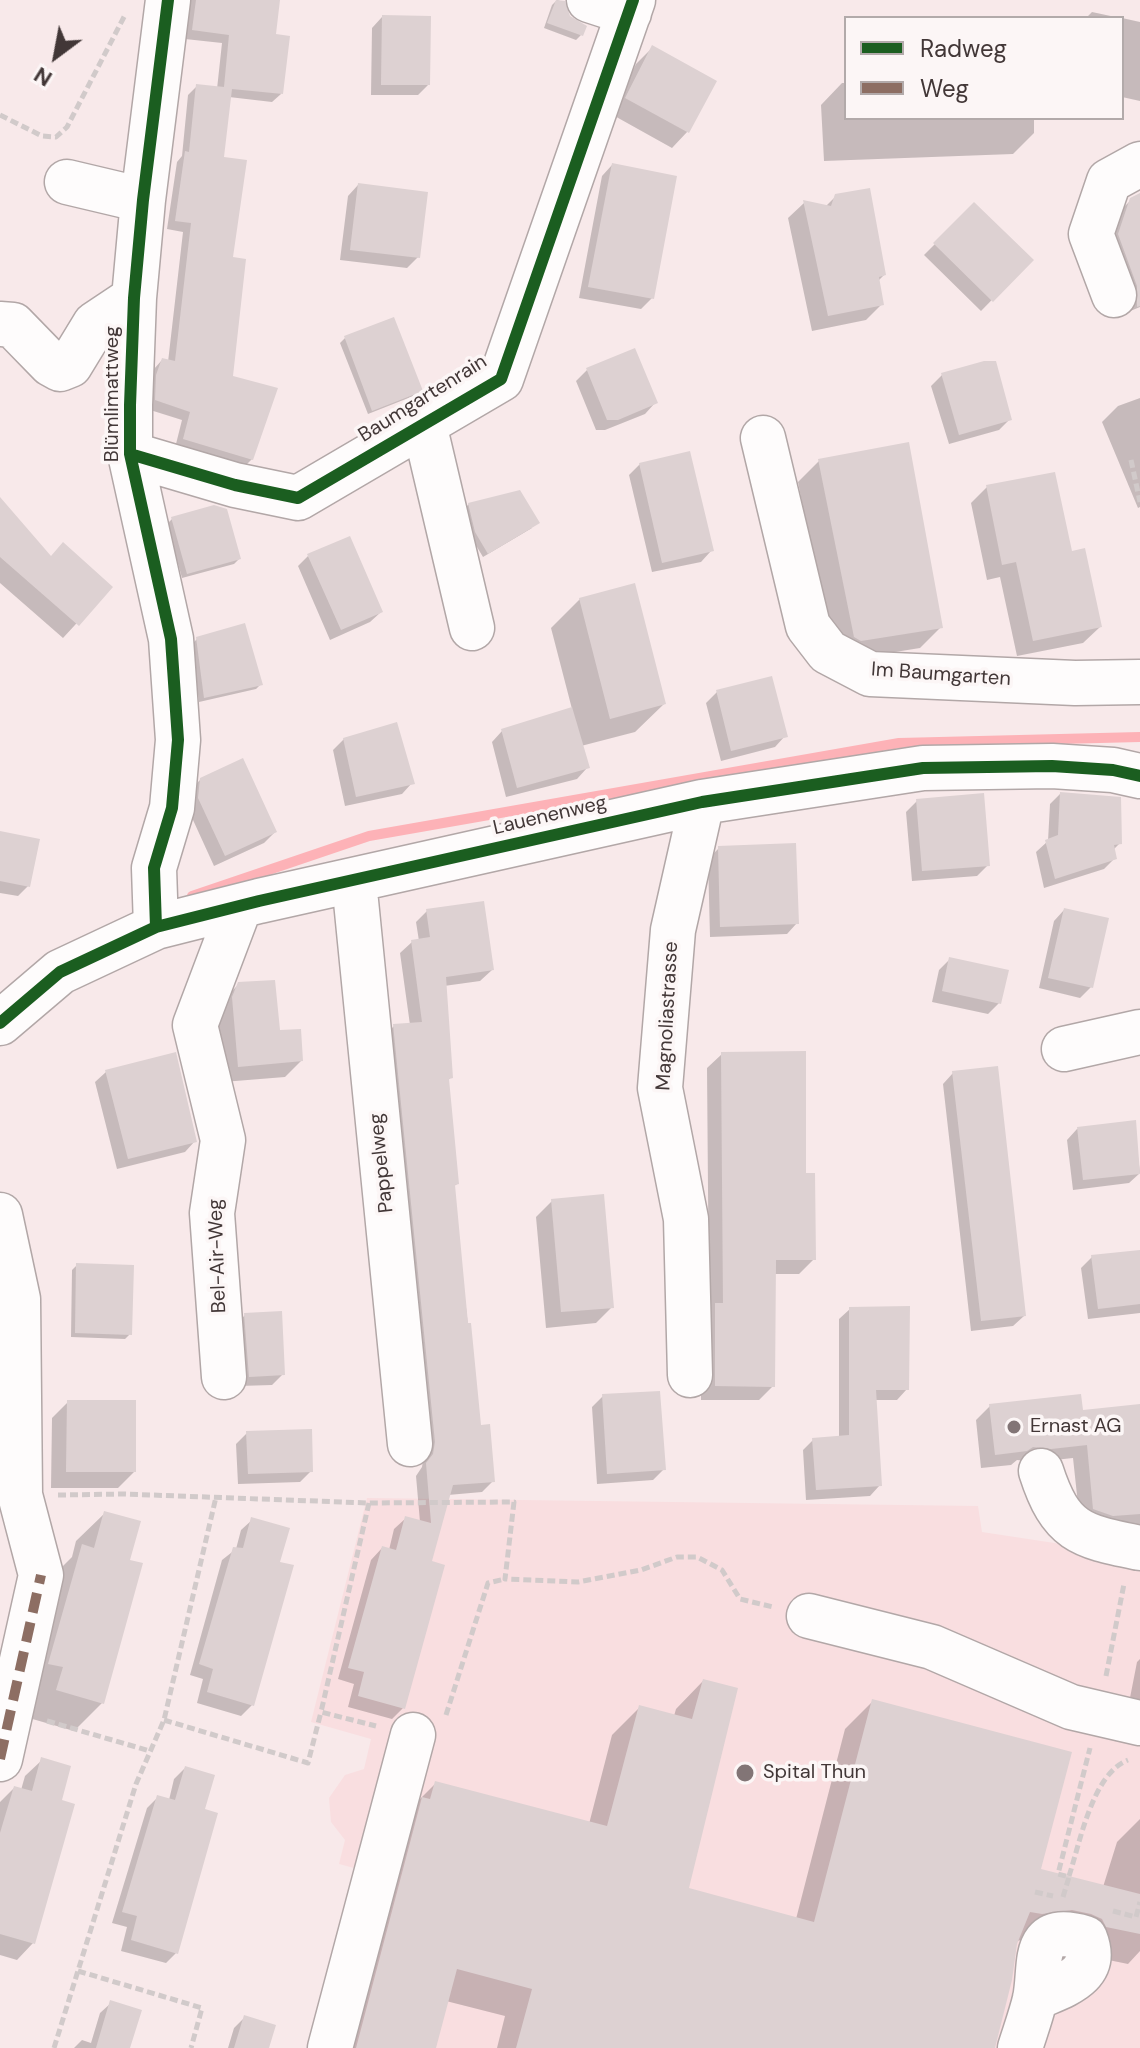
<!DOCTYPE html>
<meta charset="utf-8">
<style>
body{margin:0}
#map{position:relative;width:1140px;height:2048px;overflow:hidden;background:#f8e9ea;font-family:"DM Sans",sans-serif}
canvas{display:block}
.legend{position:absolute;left:844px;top:16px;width:280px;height:104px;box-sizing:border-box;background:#fcf6f6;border:2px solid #b2aaaa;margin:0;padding:10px 14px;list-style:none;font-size:24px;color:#423737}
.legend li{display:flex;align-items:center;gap:16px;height:40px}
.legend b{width:40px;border:2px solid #b2aaaa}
.north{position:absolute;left:16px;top:16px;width:80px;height:80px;-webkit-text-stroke:6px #fcf6f6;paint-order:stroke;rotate:212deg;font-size:22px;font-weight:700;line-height:32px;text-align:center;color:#423737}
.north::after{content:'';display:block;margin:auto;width:28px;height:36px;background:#423737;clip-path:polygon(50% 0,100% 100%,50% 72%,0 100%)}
</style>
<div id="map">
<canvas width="1140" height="2048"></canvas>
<ul class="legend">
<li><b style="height:10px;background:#1b5e20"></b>Radweg</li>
<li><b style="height:10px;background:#8d6e63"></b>Weg</li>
</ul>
<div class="north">N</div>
</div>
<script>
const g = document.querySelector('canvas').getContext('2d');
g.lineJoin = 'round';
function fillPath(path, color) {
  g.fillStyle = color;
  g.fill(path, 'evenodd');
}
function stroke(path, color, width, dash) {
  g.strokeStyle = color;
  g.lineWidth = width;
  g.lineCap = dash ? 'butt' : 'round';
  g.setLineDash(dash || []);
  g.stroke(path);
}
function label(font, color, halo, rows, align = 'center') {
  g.font = font + ' "DM Sans",sans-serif';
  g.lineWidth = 7;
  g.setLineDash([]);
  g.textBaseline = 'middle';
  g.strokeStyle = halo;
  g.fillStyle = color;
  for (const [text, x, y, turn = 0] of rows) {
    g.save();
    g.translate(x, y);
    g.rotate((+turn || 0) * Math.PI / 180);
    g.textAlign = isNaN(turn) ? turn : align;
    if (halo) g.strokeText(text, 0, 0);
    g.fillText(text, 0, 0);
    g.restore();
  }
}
fillPath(new Path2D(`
 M367,1498L978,1506L982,1532L1140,1556V2048H307L354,1868L339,1864L345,1840L331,1822L329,1798L345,1775L364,1769L371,1739L311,1722Z`), '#f9dee0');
fillPath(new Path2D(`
 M189,0H278L274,36L281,94L272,102L229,97L222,158L230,259L231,378L252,459L243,468L175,448L182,420L147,409L148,385L154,369L162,360L168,362L183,232L167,229L177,162L182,156L188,95L197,86L217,89L222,43L185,39Z
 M557,0L563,2L569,19L581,35L576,40L544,28L552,5Z
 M1092,12L1120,18H1086Z
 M382,17L428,85L418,95H371L372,28Z
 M1122,18L1140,22V101L1122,97Z
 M652,48L688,131L672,148L611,114L636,64Z
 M842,83H846V118H1034V133L1013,154L824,161L821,105Z
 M612,165L652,298L641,309L579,298L602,176Z
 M358,185L418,257L407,268L340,260L348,196Z
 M836,196L884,275L878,281L882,304L866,320L812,331L788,218L804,203L825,207Z
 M1140,196V307L1123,314L1102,251L1114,217L1131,200Z
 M974,205L1031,260L981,311L924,255Z
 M393,319L421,390L416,395L368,414L340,343L345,338Z
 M634,351L655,403L645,414L605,430H596L576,381L587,370Z
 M942,375L1010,419L999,430L949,444L931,386Z
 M1140,398V507L1138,508L1102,422L1118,406Z
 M819,461L941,627L920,648L839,661L833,658L798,482Z
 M640,464L711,551L701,562L652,572L629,475Z
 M987,487L1070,553L1100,627L1083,643L1017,656L1000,577L987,580L971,503Z
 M0,500L50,558L110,587L63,638L0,583Z
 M469,504L532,528L483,557L471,537L464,509Z
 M172,519L239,559L234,564L182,578L167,524Z
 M308,556L381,612L370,622L330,640L298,566Z
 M580,599L664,704L635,732L581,746L587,768L577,779L506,797L492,742L502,731L572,709L551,628Z
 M197,639L261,684L256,689L199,702L192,644Z
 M717,692L785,736L775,747L721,761L706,703Z
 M344,739L412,783L402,794L345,806L333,750Z
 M201,779L275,832L264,843L214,866L188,809L190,790Z
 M1060,794L1120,843L1113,850L1115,858L1104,869L1044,888L1036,852L1048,841L1050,804Z
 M917,801L988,865L977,876L912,881L906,812Z
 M0,833L28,886L18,896L0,893Z
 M719,848L797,923L787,934L710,937L708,859Z
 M1064,910L1091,987L1080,998L1039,988L1054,921Z
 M427,911L492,970L480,981L444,986L451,1077L447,1082L457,1184L453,1187L479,1427L493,1481L482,1492L448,1495L430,1563L403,1708L392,1719L348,1707L354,1684L338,1679L371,1560L382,1548L389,1550L394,1529L406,1518L420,1522L416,1476L422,1467L424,1454L383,1037L394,1026L410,1025L400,953L412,942L419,941L416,922Z
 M950,959L999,1003L988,1014L932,1002L939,970Z
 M239,984L301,1061L285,1077L223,1082L217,1015L222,1001Z
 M722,1054L804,1175L814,1259L799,1274H774L773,1386L759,1400H701V1320L709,1312L707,1068Z
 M106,1072L195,1141L185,1152L117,1169L95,1082Z
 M953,1073L1024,1316L1013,1326L971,1331L943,1084Z
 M1134,1123L1140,1173L1129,1183L1073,1190L1067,1140L1077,1129Z
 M552,1201L612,1307L596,1323L546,1328L536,1217Z
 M1140,1252V1313L1088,1319L1081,1268L1092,1257Z
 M77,1265L130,1334L125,1339L71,1337L72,1270Z
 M850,1309L907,1389L897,1400H875L880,1485L870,1496L806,1500L803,1450L813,1440L839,1438V1319Z
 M245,1315L283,1374L272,1385L239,1386L235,1326Z
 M603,1396L664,1469L653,1480L597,1484L592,1407Z
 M68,1402L134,1472L118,1488H51L52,1418Z
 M990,1406L1081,1412L1140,1406V1525L1098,1530L1080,1523L1073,1458L1036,1462L1017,1460L1011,1465L981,1468L976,1420Z
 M247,1433L311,1471L300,1482L238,1484L236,1444Z
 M105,1513L128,1561L102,1703L74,1731L29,1718L54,1575L72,1557L76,1541Z
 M252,1520L278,1563L252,1705L241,1716L197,1703L203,1679L190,1675L222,1560L236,1549L241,1530Z
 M1140,1659V1713L1128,1708L1137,1662Z
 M703,1681L686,1890L796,1919L845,1729L873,1701L1038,1870L1103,1887L1117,1842L1140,1819V1951L1128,1964L1079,1954L1043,1937L1016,1941L992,2048H497L505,2016L446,2001L434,2048H337L408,1811L435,1784L589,1824L612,1735L639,1708L674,1716L676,1709Z
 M42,1760L33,1943L17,1960L0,1955V1802L14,1788L21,1790L25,1776Z
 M185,1768L202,1810L176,1953L166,1963L121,1951L127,1927L112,1923L147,1808L158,1797L169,1800L174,1779Z
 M111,2003L128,2048H74L82,2040L91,2043L100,2013Z
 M245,2017L267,2048H228L234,2028Z`), '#0003');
stroke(new Path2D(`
 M192,896L369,836L899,743L1140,737`), '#fdb2b7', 10);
fillPath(new Path2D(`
 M196,0H280L276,34L290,36L283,94L232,89L224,157L247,160L233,257L246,259L233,376L278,388L253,460L183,439L190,412L155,400L156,375L162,358L175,361L191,223L175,221L185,151L189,152L196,84L224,87L229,35L192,30Z
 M556,0L565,1L570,16L587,26L583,36L547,23Z
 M382,15L431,16L430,85H381Z
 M652,45L717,81L689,133L625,98Z
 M612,163L677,176L654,299L588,287Z
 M358,183L428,192L420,258L350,250Z
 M870,188L886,275L879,277L884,305L828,316L803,200L831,206L835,194Z
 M1140,193V306L1137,307V286L1118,234L1130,198Z
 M974,202L1034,260L993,302L933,243Z
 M394,317L423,391L372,411L344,336Z
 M635,348L658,403L618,420H607L586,368Z
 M984,361H996L1012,420L959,435L941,373Z
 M909,442L943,628L861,641L854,637L818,459Z
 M690,451L714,551L662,563L639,463Z
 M1055,472L1072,551L1085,548L1102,627L1033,641L1016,562L1002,565L986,485Z
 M520,490L540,523L488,554L475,532L468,503Z
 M0,497L51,556L63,542L113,587L79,626L0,557Z
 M214,505L227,509L241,559L187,574L171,517Z
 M350,536L383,612L341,630L307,554Z
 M635,583L666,704L610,719L579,598Z
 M245,623L263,685L204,698L196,637Z
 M772,676L788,737L731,751L716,690Z
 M572,707L590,768L517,788L501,729Z
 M397,722L415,784L356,797L343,738Z
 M243,758L277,832L225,856L198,798L200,778Z
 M1060,792L1121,797L1122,844L1114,845L1117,859L1055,879L1045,840L1058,835Z
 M984,793L990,866L922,871L916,799Z
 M0,831L40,839L30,887L0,881Z
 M796,843L799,924L720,927L718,846Z
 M484,901L494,970L446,977L453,1078L449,1079L459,1184L455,1185L468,1323H471L481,1425L490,1424L495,1482L453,1485L432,1561L445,1565L405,1709L358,1696L364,1672L348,1668L382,1546L396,1550L405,1516L431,1523L426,1463L433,1454L435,1442L393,1024L422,1022L411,940L430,937L426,909Z
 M1064,908L1109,918L1093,988L1048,978Z
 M949,957L1009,970L1001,1004L942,991Z
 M275,980L280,1030L301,1029L303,1061L238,1067L232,997L238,982Z
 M806,1051V1173H815L816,1260H776L775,1387L715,1386V1303H723L721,1052Z
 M176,1052L197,1142L128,1159L105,1070Z
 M998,1066L1026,1316L981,1321L952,1071Z
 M1136,1120L1140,1174L1083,1180L1077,1127Z
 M604,1194L614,1308L561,1312L551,1199Z
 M1140,1250V1304L1098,1309L1091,1255Z
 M76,1263L134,1265L132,1335L75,1333Z
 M910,1306L909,1390H876L882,1486L816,1490L812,1438L849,1435V1307Z
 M282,1311L285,1375L249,1377L244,1313Z
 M660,1391L666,1470L607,1474L602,1394Z
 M1081,1394L1083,1410L1140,1404V1514L1113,1516L1093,1509L1087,1445L1051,1449L1033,1447L1027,1451L995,1455L989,1404Z
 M67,1400H136V1472H66Z
 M312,1429L313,1472L248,1474L246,1431Z
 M104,1511L141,1521L130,1560L143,1563L104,1704L56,1690L63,1667L48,1664L82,1544L94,1548Z
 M251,1517L290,1528L280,1562L294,1565L254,1706L207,1692L213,1669L199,1664L233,1547L243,1548Z
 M703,1679L738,1688L689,1888L814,1922L872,1699L1072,1752L1041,1869L1140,1894V1934L1106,1927L1102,1919L1091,1914L1072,1910L1042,1914L1030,1912L1017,1944L1012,1980L995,2048H516L532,1989L457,1969L436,2048H356L422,1797L430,1799L435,1781L607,1826L639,1705L692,1719Z
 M41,1757L71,1766L62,1800L75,1804L35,1944L0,1934V1833L14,1786L32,1791Z
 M185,1766L215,1775L205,1809L218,1813L178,1954L131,1940L137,1916L122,1912L157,1795L175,1800Z
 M110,2000L142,2010L130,2048H96Z
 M244,2015L276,2025L269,2048H234Z`), '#ddd1d2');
const minor = new Path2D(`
 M589,0L629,13
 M67,182L143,200
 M1114,295L1091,234L1109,181L1140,164
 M0,324L13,325L51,364L60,369L70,365L95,324L134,298
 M424,424L472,628
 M763,438L808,626L828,652L870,674L1075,683L1140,682
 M130,454L235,485L298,498L501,379L633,0
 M354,881L410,1444
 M156,927L154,868L172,808L178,740L171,639L130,454V405L134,298L143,200L168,0
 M0,1023L60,972L156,927L259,901L702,802L923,768L1052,766L1113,770L1140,776
 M1064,1049L1140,1032
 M0,1215L18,1299L20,1495L41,1575L0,1759
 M690,1375L686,1219L660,1088L673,930L702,802
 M224,1377L212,1213L223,1140L195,1025L240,906
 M1041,1471C1061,1533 1081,1536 1140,1548
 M809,1616L932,1647L1071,1707L1140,1723
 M330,2048L413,1735
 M1020,2048C1025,2032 1031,2016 1035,1999C1042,1965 1029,1921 1085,1938C1100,1976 1064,1985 1035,1998`);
stroke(minor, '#b2a7a7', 47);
stroke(new Path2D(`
 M0,115L42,136L56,137L67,127L125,15
 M1131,460L1140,502
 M58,1495L124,1494L369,1503L514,1502L505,1579L578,1582L641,1570L677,1557H697L722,1570L740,1599L773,1607
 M369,1503L321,1712L376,1726
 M1106,1676L1124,1584
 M446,1715L488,1583L505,1579
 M164,1720L308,1763L321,1712
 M47,1721L150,1751
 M1069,1876C1080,1843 1092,1774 1128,1760
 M1035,1892L1053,1896
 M1063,1897L1069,1877L1058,1874L1090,1748
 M1113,1911L1136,1917L1140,1902
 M78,1971L202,2008L191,2048
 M54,2048L136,1784L164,1720L216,1497`), '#d1caca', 5, [8, 4]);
stroke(minor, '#fefcfc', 44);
stroke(new Path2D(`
 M0,1759L41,1575`), '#8d6e63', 10, [20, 10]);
stroke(new Path2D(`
 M130,454L235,485L298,498L501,379L633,0
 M156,927L154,868L172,808L178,740L171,639L130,454V405L134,298L143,200L168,0
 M0,1023L60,972L156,927L259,901L702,802L923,768L1052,766L1113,770L1140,776`), '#1b5e20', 12);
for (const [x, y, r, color] of [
 [1014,1427,8,"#827576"],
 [745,1773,10,"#827576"]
]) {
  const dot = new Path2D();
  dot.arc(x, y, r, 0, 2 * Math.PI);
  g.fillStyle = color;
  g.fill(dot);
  stroke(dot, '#fcf6f6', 3);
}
label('20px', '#423737', '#fcf6f6', [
 ["Blümlimattweg",113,394,-90],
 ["Baumgartenrain",423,399,-32],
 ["Im Baumgarten",941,675,4],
 ["Lauenenweg",550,816,-13],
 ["Magnoliastrasse",668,1016,-87],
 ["Pappelweg",382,1163,-96],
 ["Bel-Air-Weg",218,1256,-92]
]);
label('20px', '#423737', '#fcf6f6', [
 ["Ernast AG",1030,1427],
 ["Spital Thun",763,1773]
], 'left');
</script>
